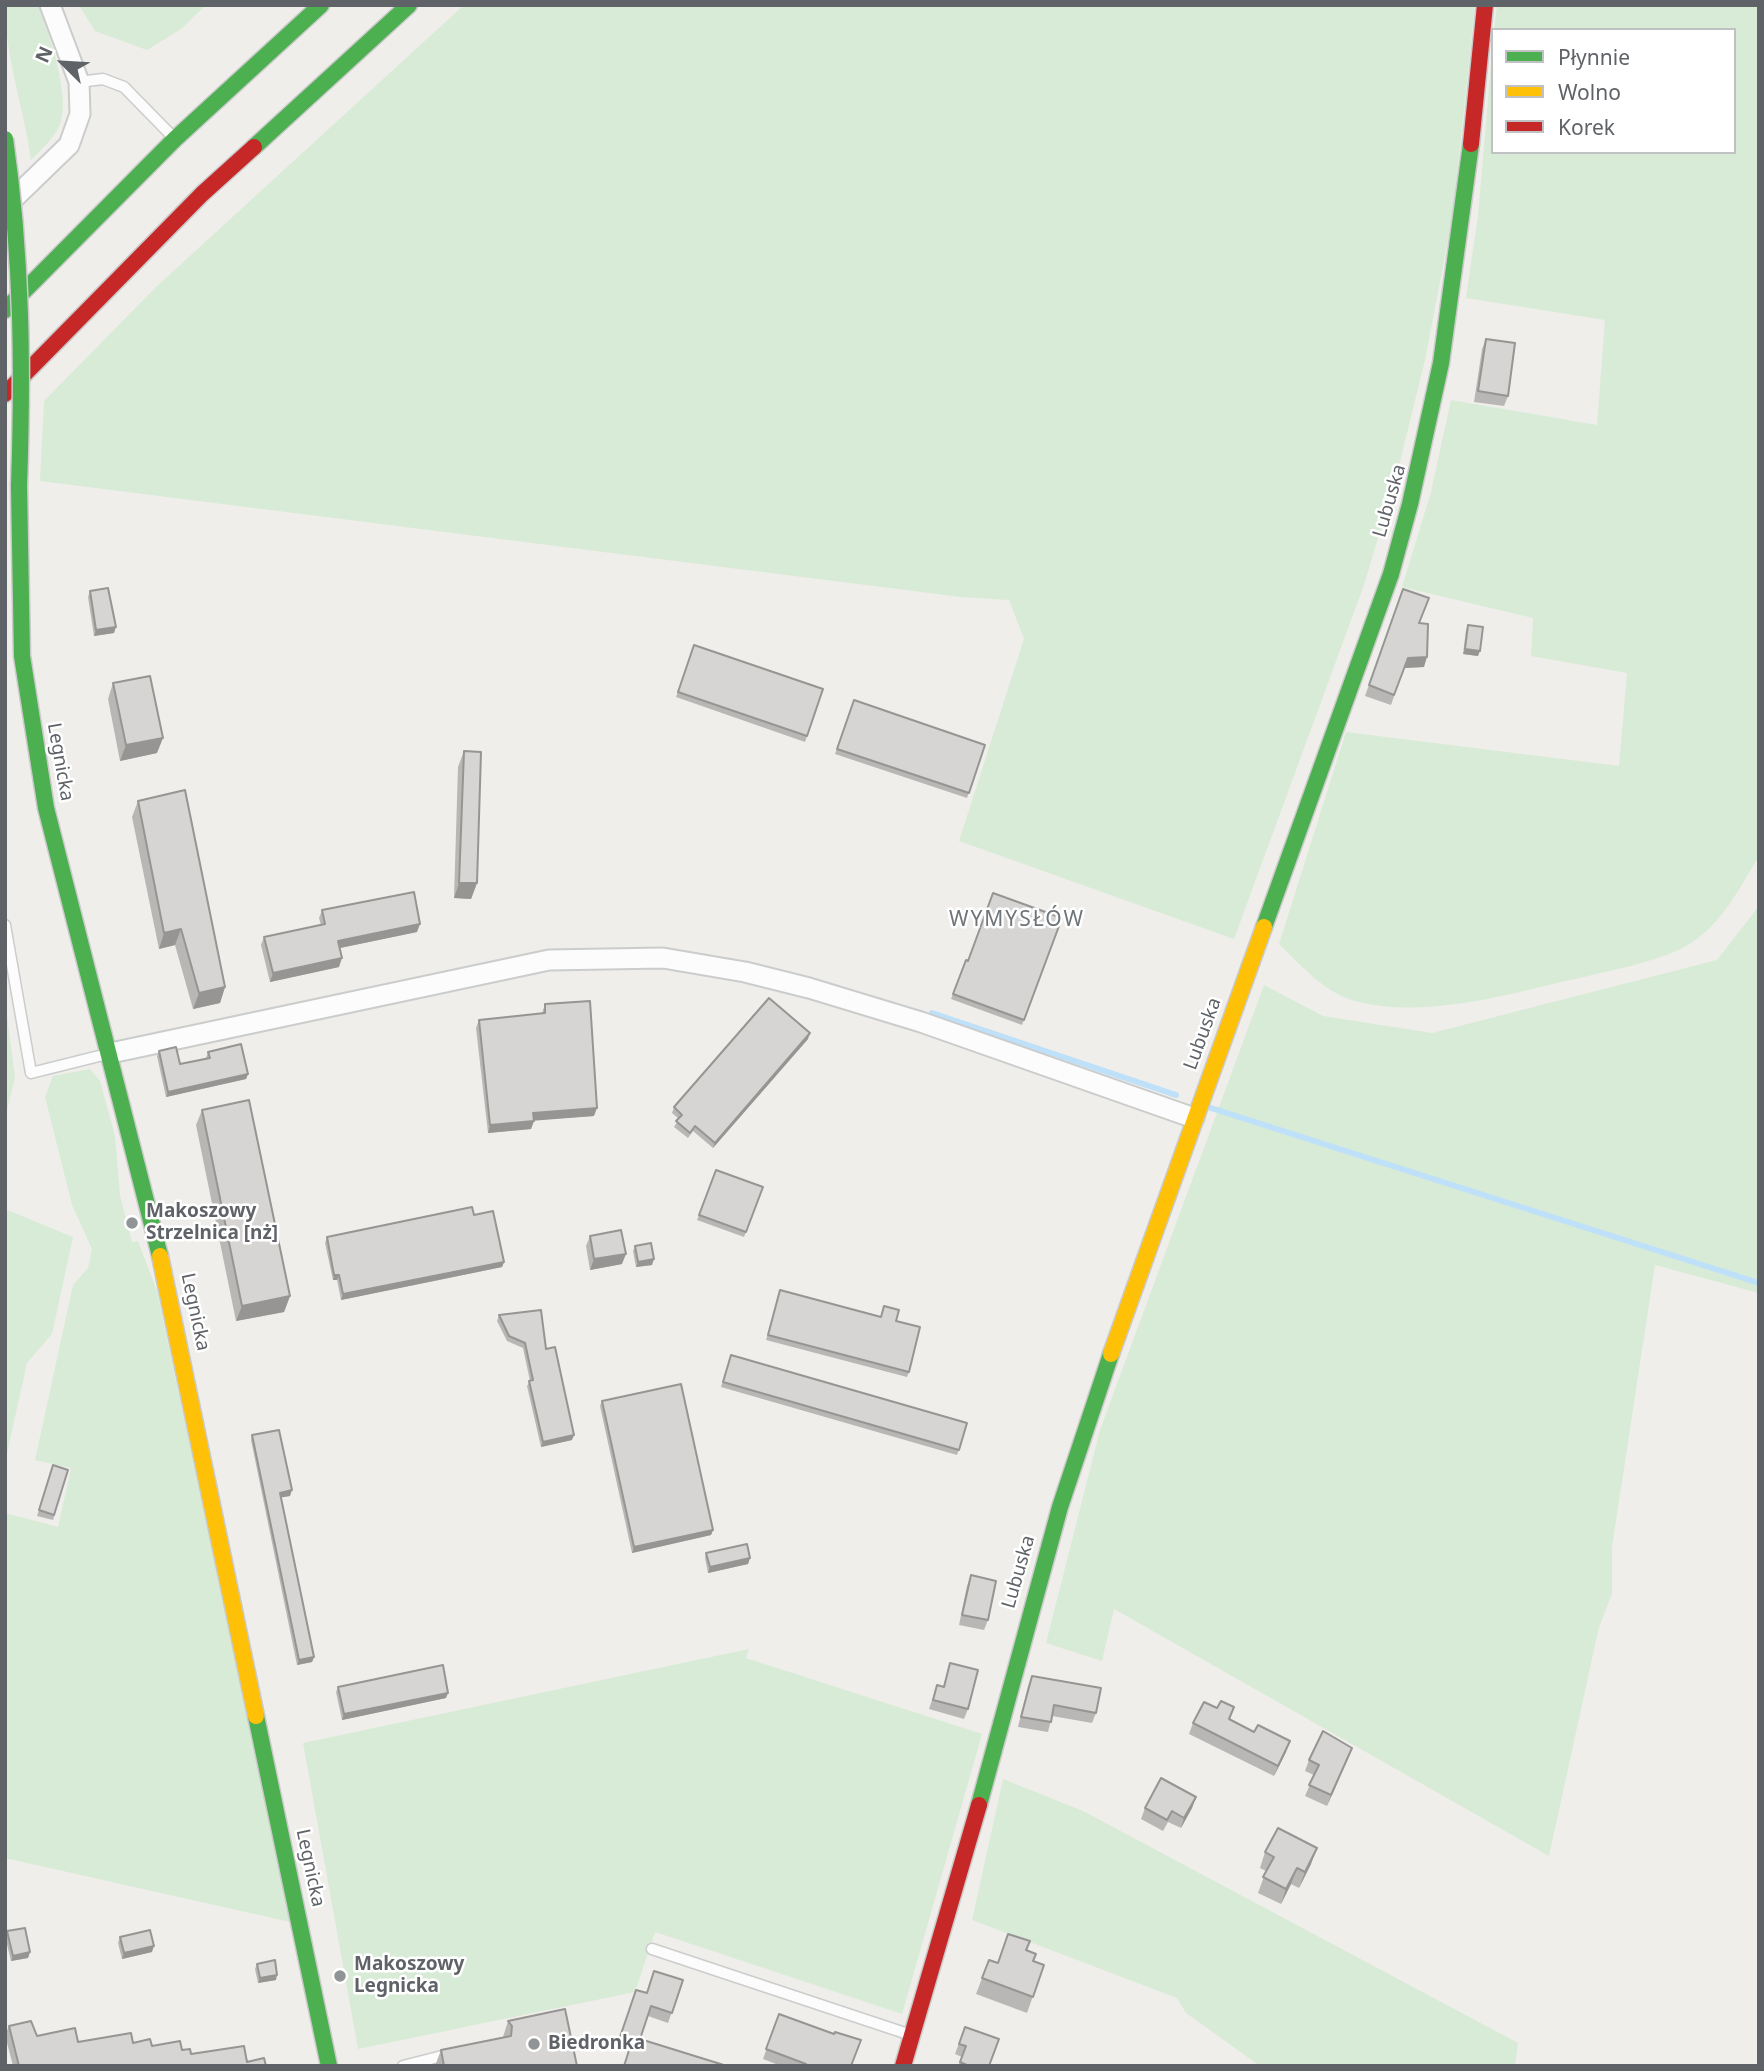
<!DOCTYPE html>
<meta charset="utf-8">
<style>
body{margin:0}
#map{position:relative;width:1764px;height:2071px;overflow:hidden;background:#efeeea;font-family:"Noto Sans",sans-serif}
canvas{display:block}
.frame{position:absolute;inset:0;border:7px solid #5f6368;pointer-events:none}
.legend{position:absolute;left:1491px;top:28px;width:245px;height:126px;box-sizing:border-box;background:#fff;border:2px solid #bfc1c3;margin:0;padding:9px 12px;list-style:none;font-size:21px;color:#5f6368}
.legend li{display:flex;align-items:center;gap:14px;height:35px}
.legend b{width:35px;border:2px solid #bfc1c3}
.north{position:absolute;left:28px;top:28px;width:70px;height:70px;-webkit-text-stroke:5px #fff;paint-order:stroke;rotate:294deg;font-size:19px;font-weight:700;line-height:28px;text-align:center;color:#5f6368}
.north::after{content:'';display:block;margin:auto;width:24px;height:32px;background:#5f6368;clip-path:polygon(50% 0,100% 100%,50% 72%,0 100%)}
</style>
<div id="map">
<canvas width="1764" height="2071"></canvas>
<div class="frame"></div>
<ul class="legend">
<li><b style="height:9px;background:#4caf50"></b>Płynnie</li>
<li><b style="height:9px;background:#ffc107"></b>Wolno</li>
<li><b style="height:9px;background:#c62828"></b>Korek</li>
</ul>
<div class="north">N</div>
</div>
<script>
const g = document.querySelector('canvas').getContext('2d');
g.lineJoin = 'round';
function fillPath(path, color) {
  g.fillStyle = color;
  g.fill(path, 'evenodd');
}
function stroke(path, color, width, dash) {
  g.strokeStyle = color;
  g.lineWidth = width;
  g.lineCap = dash ? 'butt' : 'round';
  g.setLineDash(dash || []);
  g.stroke(path);
}
function label(font, color, halo, rows, align = 'center') {
  g.font = font + ' "Noto Sans",sans-serif';
  g.lineWidth = 5;
  g.setLineDash([]);
  g.textBaseline = 'middle';
  g.strokeStyle = halo;
  g.fillStyle = color;
  for (const [text, x, y, turn = 0] of rows) {
    g.save();
    g.translate(x, y);
    g.rotate((+turn || 0) * Math.PI / 180);
    g.textAlign = isNaN(turn) ? turn : align;
    if (halo) g.strokeText(text, 0, 0);
    g.fillText(text, 0, 0);
    g.restore();
  }
}
fillPath(new Path2D(`
 M5,5H38C49,34 72,98 59,127C53,139 41,150 31,160C24,108 5,57 5,5Z
 M79,5H206L181,29L147,50L95,31Z
 M464,5H1475L1453,214L1425,360L1396,478L1364,585L1234,939L959,841L1024,639L1009,600L961,597L40,481L44,401L156,287Z
 M1497,5H1759V856C1739,889 1721,926 1686,946C1660,961 1609,971 1579,978C1512,993 1429,1019 1359,1002C1325,994 1303,967 1279,944L1346,732L1619,766L1627,673L1531,656L1533,618L1402,587L1431,492L1451,400L1597,425L1605,320L1466,298L1478,216L1493,41V152H1734V30H1494Z
 M1759,906V1293L1655,1265L1612,1547V1594L1599,1627L1549,1856L1114,1609L1102,1661L1046,1643L1100,1430L1264,985L1323,1016L1432,1033L1717,960Z
 M5,1000L15,1078L5,1118Z
 M90,1069L100,1081L115,1136L120,1195L132,1242L138,1241L157,1291L290,1922L5,1858V1513L58,1527L71,1468L35,1460L73,1285L88,1268L92,1249L72,1205L45,1097L53,1076Z
 M5,1209L73,1237L52,1334L27,1363L5,1462Z
 M749,1649L746,1658L982,1734L902,2014L655,1932L635,1992L358,2049L303,1743Z
 M1003,1779L1083,1811L1518,2043L1515,2066H1260L1186,2013L1177,1998L972,1920Z`), '#d8ebd6');
stroke(new Path2D(`
 M932,1013L1176,1095
 M1211,1108L1759,1283`), '#bfe0f9', 6);
const lane = new Path2D(`
 M79,82L103,79L124,87L172,136
 M5,925L31,1073L107,1054
 M652,1949L911,2035
 M403,2066L450,2054`);
const street = new Path2D(`
 M6,206L69,145L80,114L79,82L50,5
 M111,1053L549,960L663,958L745,972L809,988L921,1022L1194,1118`);
const fast = new Path2D(`
 M254,147L409,5
 M5,310L175,139L321,5
 M19,486L22,656L46,808L160,1256
 M1264,927L1391,574L1410,504L1441,363L1471,144
 M256,1716L329,2066
 M979,1805L1060,1507L1111,1354`);
const slow = new Path2D(`
 M160,1256L256,1716
 M1111,1354L1264,927`);
const jam = new Path2D(`
 M1471,144L1485,5
 M5,394L202,194L254,147
 M903,2066L979,1805`);
stroke(lane, '#cbcccc', 13);
stroke(street, '#cbcccc', 23);
stroke(fast, '#cacacb', 19);
stroke(slow, '#cacacb', 19);
stroke(jam, '#cacacb', 19);
stroke(lane, '#fdfcfc', 10);
stroke(street, '#fdfcfc', 19);
stroke(fast, '#4caf50', 16);
stroke(slow, '#ffc107', 16);
stroke(jam, '#c62828', 16);
const fastBridge = new Path2D(`
 M5,139C22,255 23,369 19,486`);
stroke(fastBridge, '#cacacb', 19, []);
stroke(fastBridge, '#4caf50', 16);
fillPath(new Path2D(`
 M1486,339L1508,396L1504,406L1474,402L1482,349Z
 M1403,589L1419,623L1424,667L1404,668L1391,705L1365,696Z
 M90,591L114,633L94,636L88,597Z
 M1468,625L1478,656L1463,654L1466,630Z
 M694,645L823,689L805,742L676,697Z
 M113,683L157,753L120,761L108,699Z
 M854,700L985,745L967,798L835,754Z
 M464,751L477,883L471,899L454,898L458,767Z
 M138,801L225,987L220,1003L193,1009L175,945L159,949L132,817Z
 M322,910L417,932L340,948L339,967L270,982L261,945L264,937L321,925L319,918Z
 M1062,918L1022,1025L951,999L966,960L968,961Z
 M545,1004L594,1116L534,1120L531,1129L488,1133L476,1028L479,1020L542,1013Z
 M808,1039L713,1148L693,1131L688,1138L674,1127L679,1119L672,1113L674,1107Z
 M159,1051L180,1064L206,1058L208,1052L248,1074L246,1079L166,1097L157,1056Z
 M202,1110L290,1296L284,1312L236,1321L196,1125Z
 M716,1170L763,1187L744,1237L697,1220Z
 M474,1215L504,1262L502,1267L341,1300L337,1280H333L325,1243L327,1237Z
 M590,1236L622,1264L590,1270L586,1246Z
 M635,1246L652,1265L636,1267L633,1251Z
 M779,1295L896,1321L909,1372L907,1377L766,1340Z
 M499,1315L546,1349L572,1440L541,1447L527,1386L530,1381L523,1348L507,1341L497,1321Z
 M731,1355L967,1423L957,1455L721,1387Z
 M602,1401L713,1530L711,1535L632,1553L600,1406Z
 M252,1435L290,1496L281,1497L314,1657L312,1662L297,1665L251,1440Z
 M53,1465L68,1470L53,1520L37,1516Z
 M706,1553L750,1558L748,1564L708,1573L705,1558Z
 M971,1575L988,1620L984,1630L959,1625L967,1586Z
 M950,1663L968,1709L964,1719L929,1709L937,1685L943,1687Z
 M1032,1676L1096,1713L1092,1723L1052,1716L1048,1732L1018,1727L1028,1686Z
 M338,1687L446,1698L342,1720L336,1692Z
 M1230,1719L1286,1752L1274,1776L1189,1734L1193,1723Z
 M1352,1748L1327,1806L1305,1796L1314,1775L1305,1771L1309,1760Z
 M1196,1797L1192,1808L1181,1828L1168,1822L1163,1831L1141,1819L1145,1808Z
 M1265,1852L1311,1864L1299,1888L1291,1884L1281,1904L1258,1893L1266,1871L1260,1868Z
 M7,1931L30,1952L28,1958L11,1961L5,1936Z
 M120,1937L152,1952L122,1959L118,1943Z
 M1026,1950L1033,1961L1044,1965L1027,2013L976,1994L989,1960L998,1963Z
 M257,1964L276,1980L258,1983L255,1969Z
 M683,1980L668,2023L648,2016L629,2051L617,2047L636,1990L647,1993Z
 M779,2014L851,2066H781L763,2059Z
 M508,2021L577,2066H435L441,2050L503,2037Z
 M9,2026L37,2036L78,2042L133,2043L182,2050L191,2054L247,2062L266,2066H13L5,2035Z
 M965,2027L989,2066H958L962,2057L955,2054Z`), '#b8b7b5');
fillPath(new Path2D(`
 M116,627L114,633L94,636L96,630Z
 M1465,649L1480,651L1478,656L1463,654Z
 M1427,657L1424,667L1404,668L1408,658Z
 M163,738L157,753L120,761L126,745Z
 M459,883H477L471,899L454,898Z
 M420,924L417,932L335,949L338,941Z
 M181,929L175,945L159,949L164,933Z
 M342,958L339,967L270,982L273,973Z
 M225,987L220,1003L193,1009L199,993Z
 M810,1033L808,1039L713,1148L715,1143Z
 M248,1074L246,1079L166,1097L168,1092Z
 M597,1108L594,1116L530,1121L533,1113Z
 M534,1121L531,1129L488,1133L490,1125Z
 M626,1254L622,1264L590,1270L594,1259Z
 M654,1259L652,1265L636,1267L638,1262Z
 M504,1262L502,1267L341,1300L343,1294Z
 M334,1275H339L337,1280H333Z
 M290,1296L284,1312L236,1321L242,1306Z
 M574,1435L572,1440L541,1447L543,1442Z
 M292,1490L290,1496L278,1498L280,1493Z
 M713,1530L711,1535L632,1553L634,1547Z
 M750,1558L748,1564L708,1573L710,1567Z
 M314,1657L312,1662L297,1665L299,1660Z
 M448,1693L446,1698L342,1720L344,1714Z
 M1290,1741L1286,1752L1274,1776L1278,1766Z
 M1352,1748L1348,1758L1327,1806L1331,1795Z
 M1196,1797L1192,1808L1181,1828L1184,1818Z
 M1317,1848L1311,1864L1299,1888L1305,1872Z
 M1297,1868L1291,1884L1281,1904L1286,1889Z
 M154,1946L152,1952L122,1959L124,1953Z
 M30,1952L28,1958L11,1961L13,1956Z
 M277,1975L276,1980L258,1983L260,1978Z`), '#969594');
const building = new Path2D(`
 M1486,339L1515,343L1508,396L1478,391Z
 M108,588L116,627L96,630L90,591Z
 M1403,589L1429,598L1419,623L1428,624L1427,657L1408,658L1394,695L1369,685Z
 M1468,625L1483,627L1480,651L1465,649Z
 M694,645L823,689L807,736L678,692Z
 M150,676L163,738L126,745L113,683Z
 M854,700L985,745L969,793L837,749Z
 M464,751L481,752L477,883H459Z
 M185,790L225,987L199,993L181,929L164,933L138,801Z
 M414,892L420,924L338,941L342,958L273,973L264,937L325,924L322,910Z
 M993,893L1062,918L1024,1020L953,994L966,960L968,961Z
 M769,998L810,1033L715,1143L695,1126L690,1133L676,1121L682,1115L674,1107Z
 M590,1001L597,1108L533,1113L534,1121L490,1125L479,1020L545,1013V1004Z
 M241,1044L248,1074L168,1092L159,1051L176,1047L180,1064L210,1058L208,1052Z
 M249,1100L290,1296L242,1306L202,1110Z
 M716,1170L763,1187L746,1232L699,1215Z
 M472,1207L474,1215L493,1211L504,1262L343,1294L339,1275H334L327,1237Z
 M621,1230L626,1254L594,1259L590,1236Z
 M651,1243L654,1259L638,1262L635,1246Z
 M780,1290L881,1317L884,1306L899,1310L896,1321L920,1327L909,1372L768,1335Z
 M541,1310L546,1349L555,1347L574,1435L543,1442L529,1381L533,1380L525,1343L509,1336L499,1315Z
 M731,1355L967,1423L959,1450L723,1382Z
 M681,1384L713,1530L634,1547L602,1401Z
 M279,1430L292,1490L280,1493L314,1657L299,1660L252,1435Z
 M53,1465L68,1470L54,1515L39,1510Z
 M747,1544L750,1558L710,1567L706,1553Z
 M971,1575L996,1581L988,1620L962,1615Z
 M950,1663L978,1670L968,1709L933,1700L937,1685L944,1687Z
 M443,1665L448,1693L344,1714L338,1687Z
 M1032,1676L1101,1688L1096,1713L1054,1705L1051,1722L1021,1717Z
 M1221,1701L1234,1707L1229,1719L1254,1732L1258,1725L1290,1741L1278,1766L1193,1723L1204,1702L1217,1708Z
 M1323,1731L1352,1748L1331,1795L1309,1785L1319,1765L1309,1760Z
 M1161,1778L1196,1797L1184,1818L1172,1811L1167,1820L1145,1808Z
 M1278,1828L1317,1848L1305,1872L1297,1868L1286,1889L1263,1877L1274,1857L1265,1852Z
 M25,1928L30,1952L13,1956L7,1931Z
 M150,1930L154,1946L124,1953L120,1937Z
 M1008,1934L1030,1941L1026,1950L1036,1954L1033,1961L1044,1965L1033,1997L982,1978L989,1960L998,1963Z
 M275,1960L277,1975L260,1978L257,1964Z
 M654,1971L683,1980L672,2013L651,2006L640,2039L727,2066H624L632,2041L620,2037L636,1990L647,1993Z
 M565,2009L577,2066H444L441,2050L511,2036L512,2026L508,2021Z
 M779,2014L834,2034L835,2032L861,2040L851,2066H806V2064L766,2049Z
 M31,2021L37,2036L75,2028L78,2042L131,2033L133,2043L150,2039L152,2046L180,2041L182,2050L190,2049L191,2054L244,2046L247,2062L264,2058L266,2066H19L9,2026Z
 M965,2027L999,2039L989,2066H969L960,2062L966,2046L959,2044Z`);
fillPath(building, '#d6d5d3');
stroke(building, '#969594', 2);
for (const [x, y, r, color] of [
 [132,1223,7,"#919496"],
 [340,1976,7,"#919496"],
 [534,2044,7,"#919496"]
]) {
  const dot = new Path2D();
  dot.arc(x, y, r, 0, 2 * Math.PI);
  g.fillStyle = color;
  g.fill(dot);
  stroke(dot, '#fff', 2.5);
}
label('19px', '#5f6368', '#fff', [
 ["Lubuska",1390,501,-74],
 ["Legnicka",60,762,80],
 ["Lubuska",1203,1034,-70],
 ["Legnicka",195,1312,78],
 ["Lubuska",1019,1572,-74],
 ["Legnicka",310,1868,78]
]);
label('bold 19px', '#5f6368', '#fff', [
 ["Makoszowy",146,1212],
 ["Strzelnica [nż]",146,1234],
 ["Makoszowy",354,1965],
 ["Legnicka",354,1987],
 ["Biedronka",548,2044]
], 'left');
g.letterSpacing = '2px';
label('21px', '#70757a', '#fff', [
 ["WYMYSŁÓW",1017,920]
]);
g.letterSpacing = '0px';
</script>
